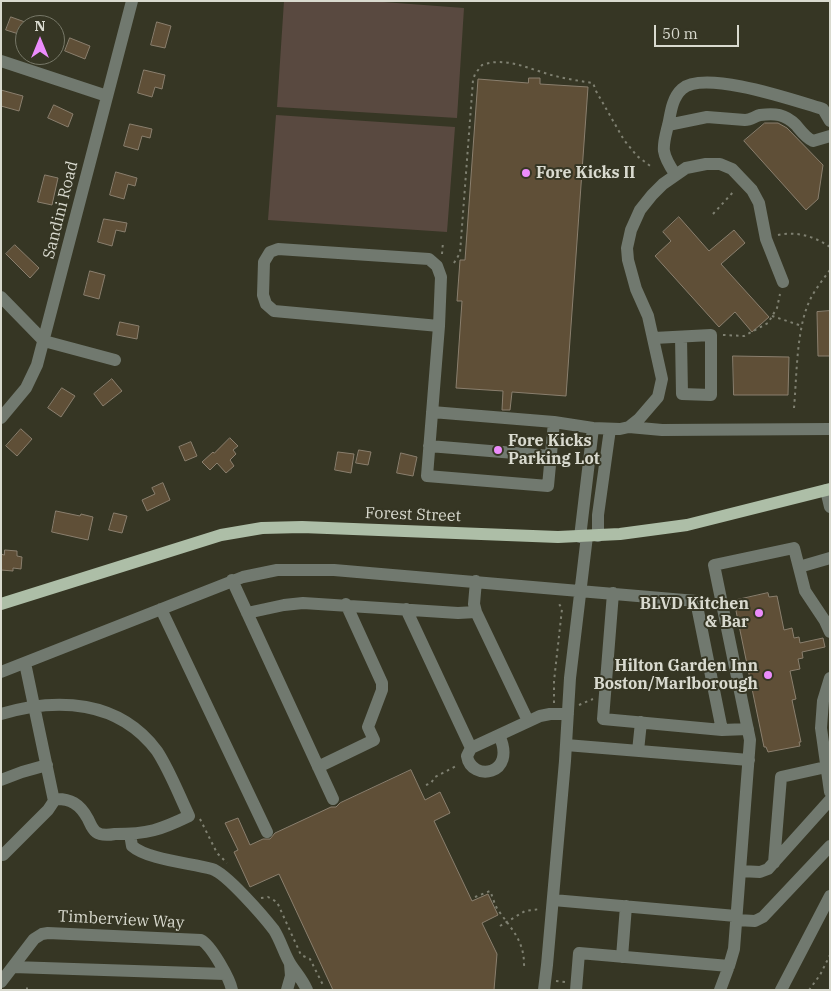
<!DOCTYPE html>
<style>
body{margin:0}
#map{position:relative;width:831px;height:991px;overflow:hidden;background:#363624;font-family:"IBM Plex Serif",serif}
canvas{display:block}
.frame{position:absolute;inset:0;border:2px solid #d9dacf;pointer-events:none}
.north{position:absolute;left:15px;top:15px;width:50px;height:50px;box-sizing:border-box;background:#363624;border:1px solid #777868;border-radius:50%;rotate:0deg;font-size:14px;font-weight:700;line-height:20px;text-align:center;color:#d9dacf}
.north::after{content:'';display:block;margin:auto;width:18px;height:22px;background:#ec8cfb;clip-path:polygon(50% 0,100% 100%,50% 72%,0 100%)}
.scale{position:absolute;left:654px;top:25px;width:85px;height:22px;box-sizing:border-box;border:2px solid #d9dacf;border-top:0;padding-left:6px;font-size:15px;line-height:18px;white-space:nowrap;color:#d9dacf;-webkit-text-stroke:4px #363624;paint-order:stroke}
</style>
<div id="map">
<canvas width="831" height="991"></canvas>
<div class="frame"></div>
<div class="north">N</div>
<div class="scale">50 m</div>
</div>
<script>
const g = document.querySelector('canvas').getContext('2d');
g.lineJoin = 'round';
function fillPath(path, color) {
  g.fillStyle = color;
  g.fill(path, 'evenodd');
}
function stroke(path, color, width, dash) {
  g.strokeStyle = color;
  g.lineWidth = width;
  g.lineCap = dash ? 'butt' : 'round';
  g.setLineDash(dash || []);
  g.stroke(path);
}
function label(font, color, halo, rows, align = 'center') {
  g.font = font + ' "IBM Plex Serif",serif';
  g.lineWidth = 4;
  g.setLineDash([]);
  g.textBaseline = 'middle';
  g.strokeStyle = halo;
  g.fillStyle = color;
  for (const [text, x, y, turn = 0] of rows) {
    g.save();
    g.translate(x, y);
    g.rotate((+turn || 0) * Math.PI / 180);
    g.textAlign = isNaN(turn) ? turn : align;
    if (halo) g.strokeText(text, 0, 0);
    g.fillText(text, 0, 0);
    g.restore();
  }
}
fillPath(new Path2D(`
 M284,1H370L464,8L457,118L277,107Z
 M276,115L455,127L447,232L268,220Z`), '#594940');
const building = new Path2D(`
 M11,17L25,22V36L6,30Z
 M157,22L171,26L165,48L151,45Z
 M70,38L90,46L85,59L65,51Z
 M144,70L165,75L162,89L155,87L152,97L138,93Z
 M529,78H540V84L588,87L566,396L512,392L510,410H502L503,391L456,388L462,301H457L460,260H465L478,79L528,83Z
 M1,90L23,96L19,111L1,106Z
 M54,105L73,114L68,127L48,118Z
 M765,123H778L787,128L823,165L818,199L806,210L744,141Z
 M130,124L152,129L150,138L142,136L138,150L124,146Z
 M116,172L137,178L135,186L128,184L124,199L110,195Z
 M45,175L58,178L52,205L38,202Z
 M679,217L709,251L734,230L745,243L721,264L769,317L752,332L735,312L719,327L655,256L671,241L663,232Z
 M104,219L127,223L125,232L116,230L112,246L98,242Z
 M15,245L39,268L30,278L6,254Z
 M90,271L105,275L99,299L84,295Z
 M830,311V356H818L817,312Z
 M120,322L139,326L137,339L117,335Z
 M733,356L789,357L788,395H734Z
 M112,379L122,391L103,406L94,394Z
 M62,388L75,396L61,417L48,408Z
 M21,429L32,439L17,456L6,446Z
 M230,438L238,446L233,450L236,454L230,460L234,466L226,473L217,463L210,470L202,462L213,452L214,453Z
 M191,442L197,456L185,461L179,447Z
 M359,450L371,452L368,465L356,463Z
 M338,452L354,454L351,473L335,470Z
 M401,453L417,457L413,476L397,473Z
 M163,483L170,500L147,511L142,500L155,494L152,488Z
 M56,511L80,516L81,514L93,517L88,540L52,532Z
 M114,513L127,516L122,533L109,530Z
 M5,550L17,551V556L22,557L21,569L13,568V571L1,570V554L4,555Z
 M768,593L769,597L777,596L784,630L792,628L794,638L799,637L800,643L823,638L825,647L802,652L803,658L798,659L800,669L790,671L796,699L792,700L801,742H799L800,746L768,752L766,747H764L735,606H738L737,600Z
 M411,770L425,800L440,792L450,813L434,821L472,901L488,894L498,915L482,923L497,954L494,990H333L279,874L250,887L234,852L238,850L225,823L238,818L250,845L263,839H270L275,833L331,807H336L340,803Z`);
fillPath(building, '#5f4f37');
stroke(building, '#8a7f6e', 1);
stroke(new Path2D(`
 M713,214L735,190
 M778,235C796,231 814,236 830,247
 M442,254L443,242
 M454,263L460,253L473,80L475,74L482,65C506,56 531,70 555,76C567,79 580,81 593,83L596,91L624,140L637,156L653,168
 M772,316L802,326
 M723,335L744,336L768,323L777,308L780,294
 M794,408C797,376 796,324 812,296C817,287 824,278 830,270
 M554,703V681L562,609L558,602
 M579,705L593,699
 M426,785L431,783L435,777L458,765
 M200,819L217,853L227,863
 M475,897L490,891C493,897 494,904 498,910C512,930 525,941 524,968
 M261,898L268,897L277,902L301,955L310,959L324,987
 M500,926L525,911L540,909
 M556,981L566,982
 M27,990V985
 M809,990L820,975L830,955`), '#7f8071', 2, [2.5, 4]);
stroke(new Path2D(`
 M1,61L107,96
 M668,125L707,117L745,120C751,120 755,116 760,115C775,113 785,114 796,125C801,131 806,138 813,141L830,136
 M675,174C659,150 663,147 669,121C671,110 673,97 682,89C704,69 796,101 823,109L830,121
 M1,297L44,341L115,360
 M439,326L274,311L266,304L263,295L264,262L270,252L278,249L429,259L437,266L441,277L439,326L427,476L548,486L554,422
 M654,338L711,335V395L682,394L681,337
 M432,412L554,422L593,428L620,429L629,427L639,419L658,397L662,379L648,316L636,289L628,260L627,248L631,230L640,210L652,195L663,184L686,168L706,164H720L732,169L752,190L759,203L766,239L783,282
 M1,418L26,388L37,365L132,1
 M629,427L662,430L830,429
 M429,446L551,456
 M826,490L830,507
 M598,536V515L610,429
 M580,537L593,428
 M799,567L830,558
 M232,580L333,799
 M476,581L474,604L476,612L528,721
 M613,593L603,719L722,730L748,729
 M161,609L267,832
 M406,609L471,748
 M247,613L284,605L303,603L458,613L476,612
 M1,672L243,577L277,570H334L696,601L722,730
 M830,678L823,701L821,728L830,792
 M1,714C57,697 119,700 157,751C170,771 179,795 189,816C160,830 148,834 115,834C109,835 101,836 96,832C92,829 90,823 88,819C80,804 70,798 54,799
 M499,735C518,776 471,782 467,756L471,748L540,716L550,714H568
 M566,745L749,760
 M638,751L641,722
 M318,767L374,740L368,727L382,690V683L346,604
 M1,780L22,772L47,765
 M130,834L132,846C148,860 192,863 212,869C226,873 264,917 274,930C281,941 284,954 291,965C297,974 302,979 307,990
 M3,855L48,810L54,801L25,663
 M774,863L781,777L830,766
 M740,871L760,872L768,869L830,800
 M553,900L736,916
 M736,920L755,921L763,917L830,846
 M622,957L626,906
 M13,967L225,974
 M1,982L34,939L42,934L48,933L201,940C211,945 230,979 232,990
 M287,990L291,976L290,964
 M544,990L547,965L565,761L570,678L587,536
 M576,990L579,953L729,966
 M720,990L729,966L734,949L750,740L714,565L794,548L805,591L825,621L830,632
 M781,990L830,896`), '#71796f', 12);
stroke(new Path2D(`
 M1,604L221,535L262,528L302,527L558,537L620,534L687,525L830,489`), '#adbea7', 12);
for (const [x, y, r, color] of [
 [526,173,5,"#ec8cfb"],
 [498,450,5,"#ec8cfb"],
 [759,613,5,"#ec8cfb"],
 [768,675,5,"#ec8cfb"]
]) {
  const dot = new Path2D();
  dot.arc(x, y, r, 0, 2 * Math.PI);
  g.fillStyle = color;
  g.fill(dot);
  stroke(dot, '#363624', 2);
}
label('bold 16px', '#d9dacf', '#363624', [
 ["Fore Kicks II",536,173],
 ["Fore Kicks",508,441],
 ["Parking Lot",508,459],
 ["BLVD Kitchen",749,604,"right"],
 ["& Bar",749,622,"right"],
 ["Hilton Garden Inn",758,666,"right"],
 ["Boston/Marlborough",758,684,"right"]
], 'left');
label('16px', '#d9dacf', '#363624', [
 ["Sandini Road",61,210,-76],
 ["Forest Street",413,515,2],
 ["Timberview Way",121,920,3]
]);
</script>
